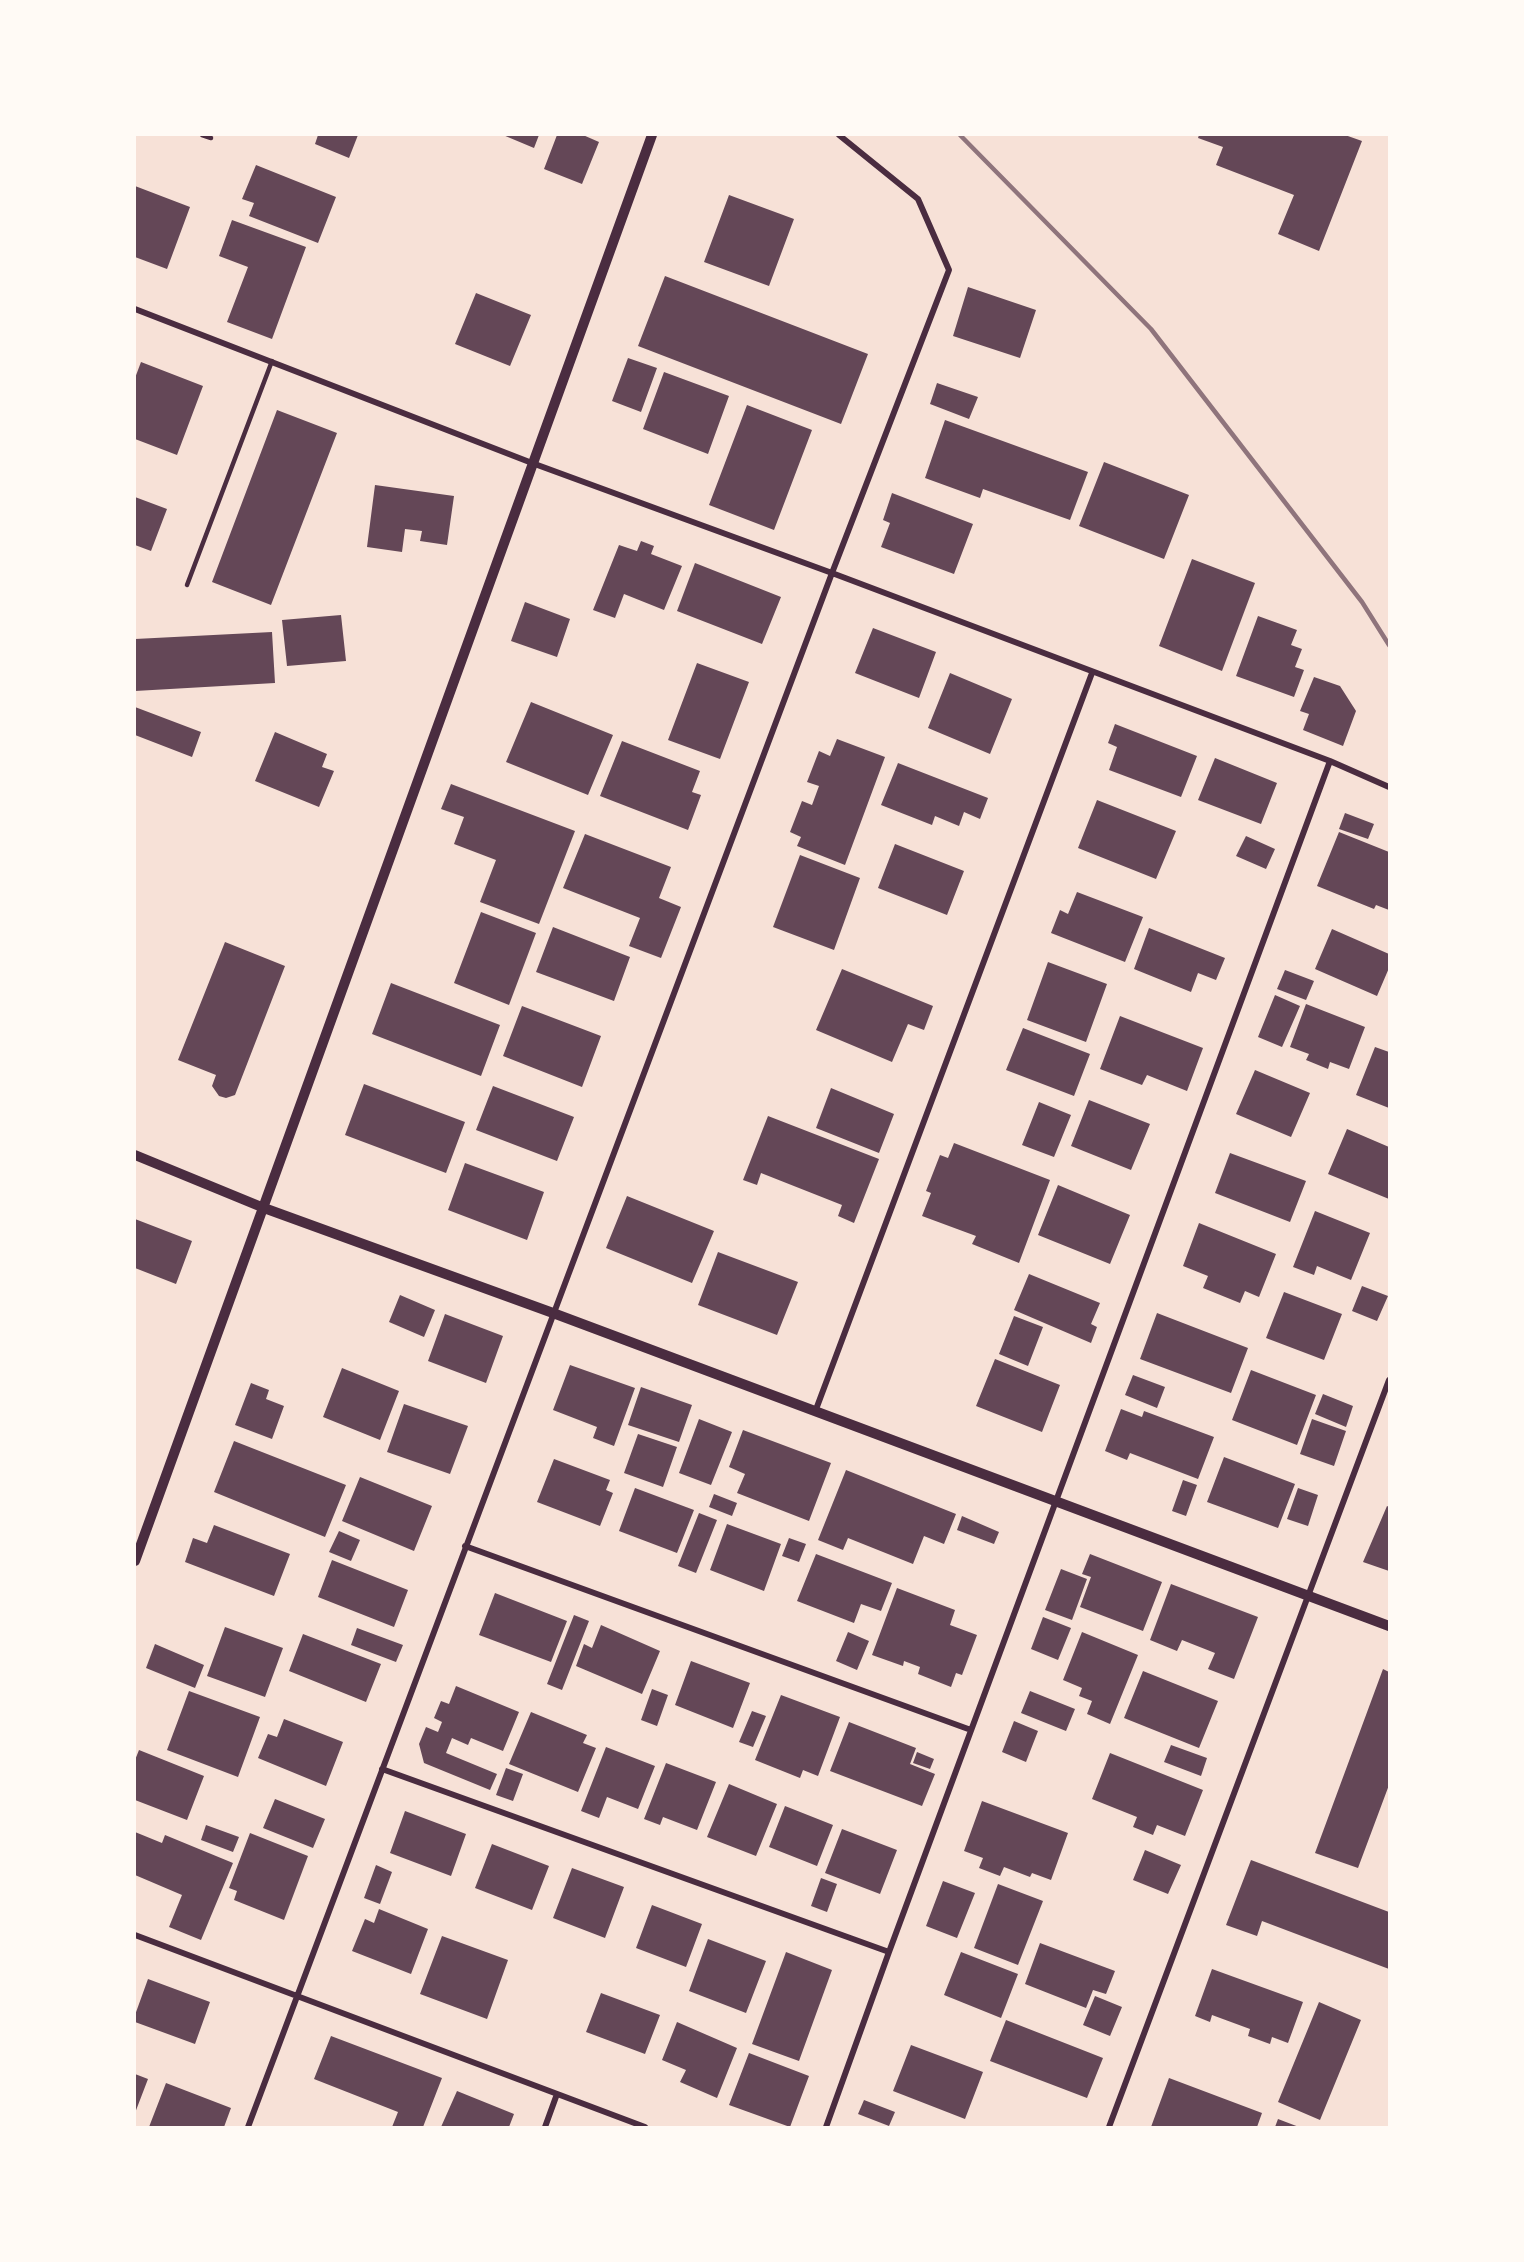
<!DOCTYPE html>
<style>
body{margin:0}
#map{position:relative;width:1524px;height:2262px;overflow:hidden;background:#f7e1d7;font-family:Merriweather,serif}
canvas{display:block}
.frame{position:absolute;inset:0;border:136px solid #fffaf5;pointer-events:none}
</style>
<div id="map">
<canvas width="1524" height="2262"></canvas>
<div class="frame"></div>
</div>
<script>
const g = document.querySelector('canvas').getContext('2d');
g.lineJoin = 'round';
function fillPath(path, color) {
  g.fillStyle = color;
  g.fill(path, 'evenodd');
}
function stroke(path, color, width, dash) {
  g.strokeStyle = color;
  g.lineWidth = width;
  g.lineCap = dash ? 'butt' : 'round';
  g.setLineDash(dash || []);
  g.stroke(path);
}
fillPath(new Path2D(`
 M318,135H358L349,158L315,144Z
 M503,135H539L534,148Z
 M557,135H583L599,142L582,184L544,169Z
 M1199,135H1345L1362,141L1319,251L1278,234L1294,195L1216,165L1223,147L1198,138Z
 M256,165L336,197L318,243L249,216L254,203L242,199Z
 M135,186L190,207L167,269L135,257Z
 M729,195L794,219L769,286L704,262Z
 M232,220L306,247L272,339L227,322L248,267L219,256Z
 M665,276L868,354L841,424L638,346Z
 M968,287L1036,310L1020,358L953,336Z
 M476,293L531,315L510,366L455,344Z
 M628,358L657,368L641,412L612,401Z
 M141,362L203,386L177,455L135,439V378Z
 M664,372L729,396L708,454L643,429Z
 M937,383L978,397L969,419L930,404Z
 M747,405L812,430L774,530L709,505Z
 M277,410L337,433L271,605L212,582Z
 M945,420L1088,472L1070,520L983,489L980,498L925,478Z
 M1104,462L1189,495L1164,559L1079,526Z
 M375,485L454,496L447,545L420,541L422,531L405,529L402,552L367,547Z
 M892,493L973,524L954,574L881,547L890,523L883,520Z
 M135,497L167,509L151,551L135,545Z
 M641,541L654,546L651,554L682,566L664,610L624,594L615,618L593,610L619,545L637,551Z
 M1192,559L1255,583L1222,671L1159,646Z
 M695,563L781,597L762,644L677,611Z
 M525,602L570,619L557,657L511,641Z
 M341,615L346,661L287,666L282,620Z
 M1258,616L1297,630L1291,645L1302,649L1295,667L1304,670L1294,697L1236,676Z
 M873,628L936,652L919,698L855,673Z
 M272,632L275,683L135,691V639Z
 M697,663L749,682L720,759L668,740Z
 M950,673L1012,699L990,754L928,728Z
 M1314,677L1340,686L1356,711L1343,746L1303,730L1309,714L1300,711Z
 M531,702L613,735L588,795L506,762Z
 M135,707L201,732L192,757L135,735Z
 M1115,724L1197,756L1181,797L1109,770L1117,747L1108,743Z
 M275,732L327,754L322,767L334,771L319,807L255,781Z
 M837,739L885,757L845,865L797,846L801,837L790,832L802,801L812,805L819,786L807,782L819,751L830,756Z
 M622,741L700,771L692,792L701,795L688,830L600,796Z
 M1215,758L1277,783L1261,824L1198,800Z
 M898,763L988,798L980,819L964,812L959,826L935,816L932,825L881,805Z
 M451,784L575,831L539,924L480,902L496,860L454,844L464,817L441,809Z
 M1097,800L1176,831L1156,879L1078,848Z
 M1345,813L1374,824L1368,839L1339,829Z
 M1339,832L1389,852V910L1376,905L1374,909L1317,886Z
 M585,834L671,867L659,898L681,907L661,958L629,946L640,918L563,888Z
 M1246,836L1275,849L1266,869L1236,856Z
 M895,844L964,871L947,915L878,888Z
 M800,855L860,878L834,950L773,927Z
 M1077,892L1143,917L1125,962L1051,933L1060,910L1068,914Z
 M481,912L536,933L509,1005L454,983Z
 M553,927L630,957L614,1001L536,972Z
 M1149,928L1225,958L1216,980L1198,973L1191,992L1134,969Z
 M1332,929L1389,954V968L1377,996L1315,969Z
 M225,942L285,966L235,1095L226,1098L219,1096L212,1086L216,1075L178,1060Z
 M1048,962L1107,984L1086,1042L1027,1020Z
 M842,969L933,1006L924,1030L908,1024L892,1062L816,1030Z
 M1285,970L1314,981L1306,1000L1277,989Z
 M391,983L500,1025L481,1076L372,1034Z
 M1275,995L1300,1006L1282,1047L1258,1037Z
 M1306,1004L1365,1027L1349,1069L1330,1062L1328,1069L1306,1060L1309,1054L1290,1047Z
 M522,1006L601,1036L582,1087L503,1056Z
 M1120,1016L1203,1048L1187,1091L1147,1075L1142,1085L1100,1069Z
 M1023,1028L1090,1054L1074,1096L1006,1070Z
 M1375,1047L1389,1052V1108L1356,1095Z
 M1255,1070L1310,1093L1291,1137L1236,1114Z
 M364,1084L465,1122L446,1173L345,1135Z
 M493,1086L574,1117L557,1161L476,1130Z
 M831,1088L894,1114L879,1153L816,1128Z
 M1089,1100L1150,1124L1131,1170L1071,1146Z
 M1039,1102L1071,1115L1054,1157L1022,1145Z
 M768,1116L879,1159L854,1223L838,1216L842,1205L761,1173L757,1185L743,1180Z
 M1347,1129L1389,1147V1199L1328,1174Z
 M954,1143L1050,1180L1019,1263L972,1244L976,1236L922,1216L931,1193L926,1191L940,1155L948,1158Z
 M1230,1153L1306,1181L1290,1222L1215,1193Z
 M465,1163L544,1192L527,1240L448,1210Z
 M1058,1185L1130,1215L1110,1264L1038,1235Z
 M627,1196L714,1231L692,1283L606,1248Z
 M1315,1211L1370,1233L1351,1280L1317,1266L1314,1275L1293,1267Z
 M135,1219L192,1241L176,1284L135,1268Z
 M1199,1223L1276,1254L1259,1297L1245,1291L1240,1303L1203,1288L1208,1276L1183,1266Z
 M718,1252L798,1282L777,1335L698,1305Z
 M1029,1274L1100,1303L1091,1324L1097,1327L1091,1343L1014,1310Z
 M1362,1286L1388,1296L1377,1321L1352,1311Z
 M1284,1292L1342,1314L1324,1360L1266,1338Z
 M400,1295L435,1310L424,1337L389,1322Z
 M1157,1313L1248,1348L1231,1393L1140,1359Z
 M445,1314L503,1336L486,1383L428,1361Z
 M1014,1316L1043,1327L1028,1366L999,1354Z
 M995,1359L1060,1385L1042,1432L976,1406Z
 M570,1365L635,1388L614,1446L593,1438L597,1427L553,1410Z
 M342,1368L399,1391L380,1440L323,1417Z
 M1251,1370L1316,1395L1297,1445L1232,1420Z
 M1133,1375L1165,1387L1157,1408L1125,1395Z
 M251,1383L269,1390L266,1399L284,1406L272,1439L235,1425Z
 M641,1387L692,1405L679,1442L628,1425Z
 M1323,1394L1353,1406L1346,1427L1315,1414Z
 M404,1404L468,1426L450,1474L387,1452Z
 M1121,1409L1142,1417L1144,1411L1214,1437L1198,1479L1130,1453L1127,1460L1105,1451Z
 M699,1419L732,1432L711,1485L679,1473Z
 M1312,1419L1346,1431L1334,1466L1300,1454Z
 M743,1430L831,1463L809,1521L737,1493L745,1474L729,1467Z
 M638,1434L677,1447L663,1487L624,1473Z
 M234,1441L346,1485L325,1537L214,1492Z
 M1224,1457L1295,1484L1278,1528L1207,1502Z
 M554,1459L610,1480L606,1490L613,1493L600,1526L537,1502Z
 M846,1470L956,1514L944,1544L924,1536L913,1564L848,1538L843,1550L818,1540Z
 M360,1477L432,1506L414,1551L342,1521Z
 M1183,1480L1197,1485L1186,1516L1172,1511Z
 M635,1488L694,1510L677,1553L619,1531Z
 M1298,1488L1318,1495L1308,1526L1287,1519Z
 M714,1494L737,1503L732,1516L709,1507Z
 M1387,1506L1389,1507V1571L1363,1562Z
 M699,1513L717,1520L696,1573L678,1566Z
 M962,1516L999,1532L994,1544L957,1530Z
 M727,1524L781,1544L764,1591L710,1570Z
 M214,1525L290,1554L274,1596L185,1562L193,1538L207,1543Z
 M339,1531L360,1540L351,1561L329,1552Z
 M789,1538L806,1544L799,1562L782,1556Z
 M816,1554L892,1583L881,1611L861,1604L854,1623L797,1601Z
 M1090,1554L1162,1582L1143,1631L1080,1607L1091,1577L1082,1574Z
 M332,1560L408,1590L394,1627L318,1597Z
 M1061,1569L1087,1579L1072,1620L1045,1610Z
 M1171,1584L1258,1617L1234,1679L1208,1669L1215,1653L1182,1640L1177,1651L1150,1640Z
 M897,1588L955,1610L950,1625L977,1635L962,1675L956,1673L951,1687L918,1674L920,1667L904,1661L903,1666L872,1655Z
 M495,1593L567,1621L551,1662L479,1635Z
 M574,1615L589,1621L562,1690L547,1684Z
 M1043,1617L1071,1628L1058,1660L1031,1649Z
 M601,1625L660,1651L642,1694L576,1666L584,1644L592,1648Z
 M225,1627L283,1648L265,1697L207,1676Z
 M357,1628L403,1645L396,1662L351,1645Z
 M848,1632L869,1641L857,1670L836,1661Z
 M1082,1632L1138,1655L1110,1724L1087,1714L1092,1701L1079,1696L1082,1688L1063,1680Z
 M303,1634L381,1664L366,1702L289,1671Z
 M155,1644L204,1665L195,1688L146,1668Z
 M691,1661L750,1683L733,1728L675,1705Z
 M1383,1669L1389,1672V1785L1358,1868L1315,1853Z
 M1143,1671L1218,1701L1199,1748L1124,1718Z
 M456,1686L519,1712L503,1751L471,1738L468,1745L452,1738L446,1753L497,1774L490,1790L424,1763L419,1744L426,1727L438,1732L442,1722L434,1718L441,1701L449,1704Z
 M652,1689L668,1695L657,1726L641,1720Z
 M189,1691L260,1717L238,1777L167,1750Z
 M1030,1691L1075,1709L1066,1731L1021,1713Z
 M781,1695L840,1717L818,1776L803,1770L800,1778L755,1760Z
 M752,1711L766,1716L753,1747L739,1742Z
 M531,1712L587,1735L583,1743L596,1748L578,1792L509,1764Z
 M284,1719L343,1742L326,1786L258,1758L268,1734L277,1737Z
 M1014,1721L1038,1731L1026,1762L1002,1752Z
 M849,1722L916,1748L910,1764L935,1774L922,1806L830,1771Z
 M1171,1745L1207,1758L1201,1776L1164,1762Z
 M606,1747L655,1766L638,1809L607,1797L599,1818L581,1811Z
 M139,1750L204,1776L187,1820L135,1800V1760Z
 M917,1752L934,1759L930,1769L913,1763Z
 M1110,1753L1203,1790L1185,1836L1157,1825L1153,1835L1133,1827L1137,1817L1092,1799Z
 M666,1763L716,1782L697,1830L663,1817L660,1825L644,1819Z
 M506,1768L523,1774L513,1801L496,1795Z
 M729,1784L777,1804L756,1856L707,1837Z
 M275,1799L325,1819L313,1848L263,1828Z
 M982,1801L1068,1833L1051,1880L1032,1873L1030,1877L1004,1867L1000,1876L979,1868L983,1858L964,1851Z
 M785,1806L833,1825L817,1866L769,1847Z
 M405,1811L466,1834L451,1876L390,1853Z
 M206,1825L239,1837L233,1852L201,1840Z
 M842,1829L897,1850L880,1894L825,1873Z
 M135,1832L162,1843L165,1835L233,1863L201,1940L169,1927L182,1895L135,1875Z
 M250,1833L308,1856L284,1920L234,1900L237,1891L229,1888Z
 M492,1844L549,1866L532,1910L475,1888Z
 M1145,1850L1181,1865L1168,1894L1133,1880Z
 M1251,1860L1389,1912V1969L1262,1921L1257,1936L1226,1925Z
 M376,1865L392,1872L380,1904L364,1898Z
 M572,1868L624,1887L605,1938L553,1918Z
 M821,1878L837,1884L827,1912L811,1906Z
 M943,1881L975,1893L957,1938L926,1926Z
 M998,1884L1043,1901L1018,1965L974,1948Z
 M652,1905L702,1924L686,1967L636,1948Z
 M379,1909L428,1929L411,1974L352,1951L365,1919L374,1923Z
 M442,1936L508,1960L487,2019L420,1994Z
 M708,1939L766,1961L746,2013L689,1991Z
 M1040,1943L1115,1971L1106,1994L1093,1990L1086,2008L1025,1984Z
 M786,1952L832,1970L799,2061L752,2044Z
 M961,1952L1018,1974L1001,2018L944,1995Z
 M1212,1969L1303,2002L1288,2043L1272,2037L1270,2044L1248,2036L1250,2029L1212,2015L1210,2022L1195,2016Z
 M148,1979L210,2002L195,2044L135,2022V2015Z
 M601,1993L660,2015L645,2054L586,2032Z
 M1095,1996L1122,2007L1110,2036L1083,2025Z
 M1319,2002L1361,2020L1320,2120L1278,2102Z
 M1006,2020L1103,2058L1087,2098L990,2061Z
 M677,2022L737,2048L717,2098L680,2082L686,2070L662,2060Z
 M331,2036L442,2078L423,2127H392L398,2112L314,2079Z
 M911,2045L983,2072L965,2119L893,2091Z
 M749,2053L809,2076L790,2127L729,2105Z
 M135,2074L148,2079L135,2113Z
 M1169,2078L1262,2113L1257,2127H1151Z
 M166,2083L231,2108L224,2127H149Z
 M457,2091L514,2114L509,2127H441Z
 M864,2100L895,2112L889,2126L858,2114Z
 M1278,2119L1299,2127H1275Z`), '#644757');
stroke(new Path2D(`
 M202,135L211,138
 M187,585L272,361`), '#4a2c40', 4.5);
stroke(new Path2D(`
 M135,309L532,463L832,573L1330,761L1389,787
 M815,1412L1092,673
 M465,1546L971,1730
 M382,1769L889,1952
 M135,1935L645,2127
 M248,2127L832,573L949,270L918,199L839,135
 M545,2127L557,2094
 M826,2127L889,1952L1330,761
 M1109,2127L1389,1380`), '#4a2c40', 6);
stroke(new Path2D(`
 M135,1155L264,1208L553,1313L1389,1626
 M135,1561L652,135`), '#4a2c40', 10);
stroke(new Path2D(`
 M960,135L1151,329L1362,602L1389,645`), '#8f747c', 4.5);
</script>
